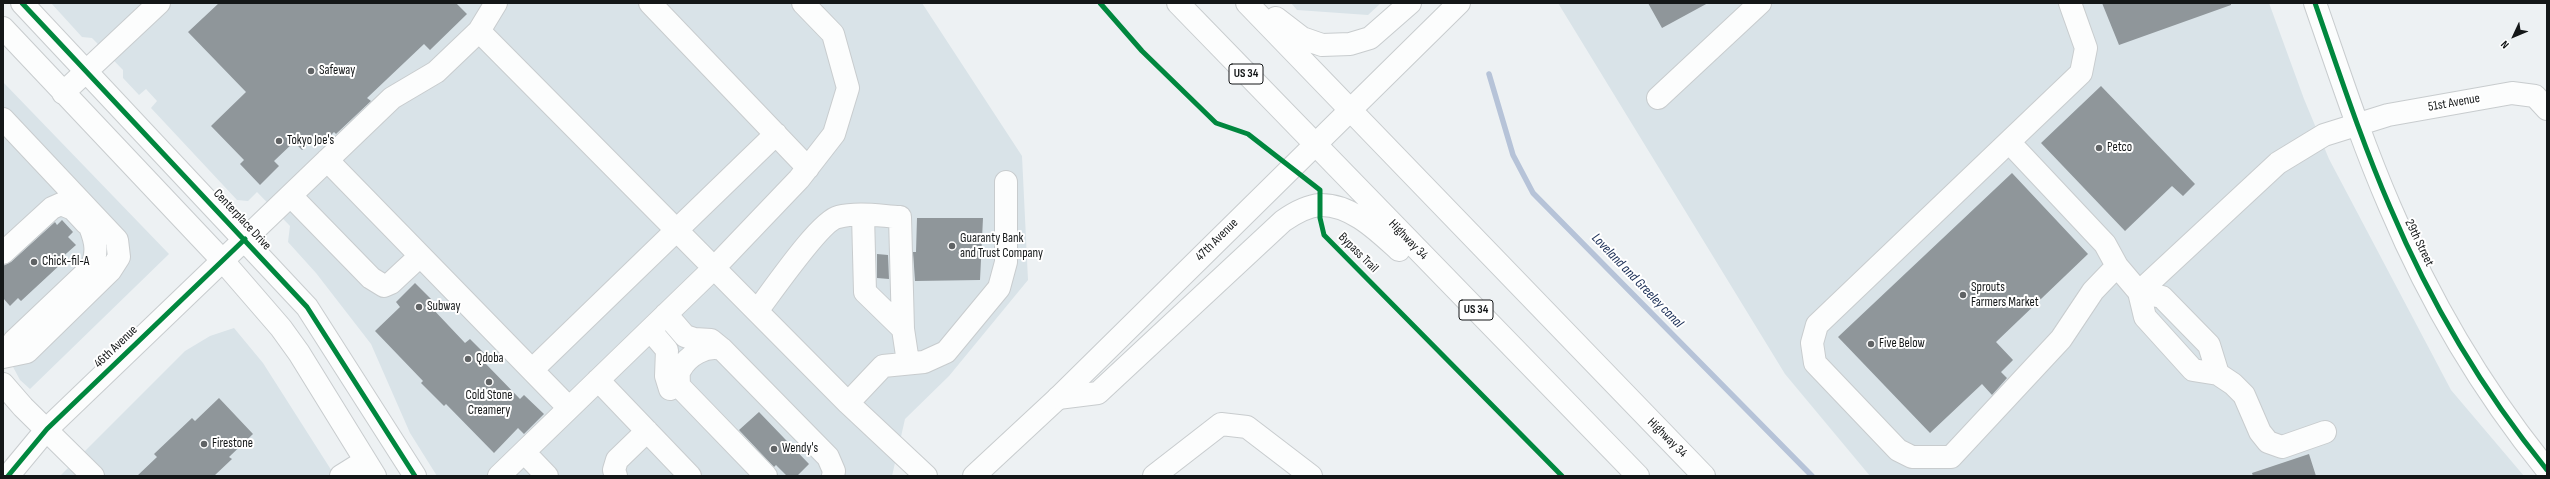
<!DOCTYPE html>
<style>
body{margin:0}
#map{position:relative;width:2550px;height:479px;overflow:hidden;background:#edf1f3;font-family:"Sofia Sans Condensed",sans-serif}
canvas{display:block}
.frame{position:absolute;inset:0;border:4px solid #141718;pointer-events:none}
.north{position:absolute;left:2494px;top:16px;width:40px;height:40px;-webkit-text-stroke:3px #fff;paint-order:stroke;rotate:226deg;font-size:11px;font-weight:700;line-height:16px;text-align:center;color:#141718}
.north::after{content:'';display:block;margin:auto;width:14px;height:18px;background:#141718;clip-path:polygon(50% 0,100% 100%,50% 72%,0 100%)}
</style>
<div id="map">
<canvas width="2550" height="479"></canvas>
<div class="frame"></div>
<div class="north">N</div>
</div>
<script>
const g = document.querySelector('canvas').getContext('2d');
g.lineJoin = 'round';
function fillPath(path, color) {
  g.fillStyle = color;
  g.fill(path, 'evenodd');
}
function stroke(path, color, width, dash) {
  g.strokeStyle = color;
  g.lineWidth = width;
  g.lineCap = dash ? 'butt' : 'round';
  g.setLineDash(dash || []);
  g.stroke(path);
}
function label(font, color, halo, rows, align = 'center') {
  g.font = font + ' "Sofia Sans Condensed",sans-serif';
  g.lineWidth = 4;
  g.setLineDash([]);
  g.textBaseline = 'middle';
  g.strokeStyle = halo;
  g.fillStyle = color;
  for (const [text, x, y, turn = 0] of rows) {
    g.save();
    g.translate(x, y);
    g.rotate((+turn || 0) * Math.PI / 180);
    g.textAlign = isNaN(turn) ? turn : align;
    if (halo) g.strokeText(text, 0, 0);
    g.fillText(text, 0, 0);
    g.restore();
  }
}
fillPath(new Path2D(`
 M51,3H922L1022,156L1028,280L949,376L905,419L892,476H437L410,433L371,344L316,273L288,242L290,226L257,192L248,201L237,200L151,108L157,101L146,89L139,95L123,78V70L92,38L82,37Z
 M1291,3H1381L1368,15L1297,10Z
 M1558,3H2269L2304,99L2329,159L2451,390L2524,476H1870L1785,374Z
 M3,82L169,254L30,389L20,380L12,365L3,330Z
 M234,328L263,363L335,476L61,475L185,351L210,336Z`), '#d9e3e8');
stroke(new Path2D(`
 M1489,74L1513,155L1533,193L1812,476`), '#b6c3d8', 5.5);
fillPath(new Path2D(`
 M219,3H456L467,14L430,50L424,44L367,98L371,101L336,134L334,132L324,142L317,135L302,150L294,142L274,161L279,166L260,185L240,164L244,160L211,126L246,92L188,32Z
 M1648,3H1708L1662,28Z
 M2102,3H2231V5L2119,45Z
 M2101,86L2195,184L2183,196L2172,186L2125,231L2041,143Z
 M2012,173L2088,254L1996,342L2013,360L2001,372L2007,378L1992,395L1982,384L1930,433L1838,337Z
 M917,218H983L980,280L915,281L913,252H916Z
 M62,220L73,232L68,237L76,245L59,260L62,263L21,301L18,298L10,306L3,298V266L11,262L55,222L57,225Z
 M877,254L888,255L889,279L877,278Z
 M415,283L435,303L431,307L465,343L470,339L490,359L485,363L520,399L524,395L544,414L524,434L518,428L494,453L446,404L444,406L421,383L423,381L375,331L400,307L396,302Z
 M219,398L253,434L229,457L232,459L214,476H137L157,457L154,454L192,418L195,421Z
 M759,412L809,464L797,476H787L776,465L774,467L739,430Z
 M2309,454L2316,476H2253L2252,473Z`), '#8f969a');
const minor = new Path2D(`
 M22,3L307,307L415,476
 M650,3L808,168
 M2070,3L2086,48L2081,73L1817,325L1812,343L1815,363L1898,450L1912,457H1951L2061,339L2093,291L2117,266
 M2315,3C2339,72 2361,140 2390,207C2430,302 2483,391 2547,470
 M3,28L223,261L281,328L299,353L375,476
 M479,31L848,403L926,476
 M63,93L159,3
 M1658,98L1760,3
 M3,119L117,240L119,257L110,271L27,352L3,357
 M2009,142L2105,244L2117,266L2139,292L2145,317L2193,370L2218,374L2233,384L2244,395L2260,432L2268,442L2282,447L2325,432
 M327,160L569,408
 M291,196L371,278L384,286L391,283L420,256
 M863,215L865,292L903,329
 M3,253L52,208L61,204L73,209L86,223
 M2139,292L2278,163L2324,135L2388,115L2512,93L2535,96L2547,109
 M2139,292L2162,297L2209,345L2218,374
 M757,311C771,293 820,221 838,217C858,212 880,216 900,217L903,329L908,362
 M666,314L685,336L694,339L711,340L722,349L828,457L834,471L833,476
 M650,330L667,350L666,376L670,389
 M722,349C706,345 688,355 680,370C678,374 679,381 679,386L766,476
 M7,356L14,341L91,268C98,253 96,242 90,227
 M532,370L776,134
 M598,380L690,476
 M3,384L23,407L93,476
 M848,403L883,366L924,362L946,352L999,288L1006,262V182
 M524,452L547,476
 M8,476L47,429L392,98L436,72L479,31L496,3
 M341,476L365,461
 M499,476L714,268L799,179L834,134L848,88L833,34L803,3
 M616,476L614,470L617,460L647,431
 M1154,476L1221,424L1247,427L1311,476`);
const major = new Path2D(`
 M974,476L1058,398L1459,3`);
const highway = new Path2D(`
 M1178,3L1638,476
 M1247,3L1704,476
 M1276,18L1302,38L1322,45L1350,44L1370,38L1410,3
 M1058,398L1098,393L1283,221C1293,214 1307,206 1320,205C1351,204 1378,231 1399,250`);
stroke(minor, '#c8ccce', 24);
stroke(major, '#c8ccce', 24);
stroke(highway, '#c8ccce', 24);
stroke(minor, '#fcfdfd', 22);
stroke(major, '#fcfdfd', 22);
stroke(highway, '#fcfdfd', 22);
stroke(new Path2D(`
 M22,3L307,307L415,476
 M1100,3L1142,51L1216,123L1248,134L1320,190V218L1324,235L1562,476
 M2315,3C2339,72 2361,140 2390,207C2430,302 2483,391 2547,470
 M8,476L47,429L245,239`), '#00873e', 5);
for (const [x, y, r, color] of [
 [311,71,4,"#606365"],
 [279,141,4,"#606365"],
 [2099,148,4,"#606365"],
 [952,246,4,"#606365"],
 [34,262,4,"#606365"],
 [1963,295,4,"#606365"],
 [419,307,4,"#606365"],
 [1871,344,4,"#606365"],
 [468,359,4,"#606365"],
 [489,382,4,"#606365"],
 [204,444,4,"#606365"],
 [774,449,4,"#606365"]
]) {
  const dot = new Path2D();
  dot.arc(x, y, r, 0, 2 * Math.PI);
  g.fillStyle = color;
  g.fill(dot);
  stroke(dot, '#fff', 1.5);
}
for (const [x, y, w] of [
 [1246,74,34],
 [1476,310,34]
]) {
  const box = new Path2D();
  box.roundRect(x - w / 2, y - 10, w, 20, 3);
  g.fillStyle = '#fff';
  g.fill(box);
  stroke(box, '#141718', 1);
}
label('bold 12px', '#141718', null, [
 ["US 34",1246,74],
 ["US 34",1476,310]
]);
label('13px', '#141718', '#fff', [
 ["Safeway",319,71],
 ["Tokyo Joe's",287,141],
 ["Petco",2107,148],
 ["Guaranty Bank",960,239],
 ["and Trust Company",960,254],
 ["Chick-fil-A",42,262],
 ["Sprouts",1971,288],
 ["Farmers Market",1971,303],
 ["Subway",427,307],
 ["Five Below",1879,344],
 ["Qdoba",476,359],
 ["Cold Stone",489,396,"center"],
 ["Creamery",489,411,"center"],
 ["Firestone",212,444],
 ["Wendy's",782,449]
], 'left');
label('13px', '#141718', '#fff', [
 ["51st Avenue",2454,103,-10],
 ["Centerplace Drive",242,220,47],
 ["47th Avenue",1217,240,-45],
 ["Highway 34",1408,240,46],
 ["29th Street",2419,243,64],
 ["Bypass Trail",1358,253,45],
 ["46th Avenue",116,347,-44],
 ["Highway 34",1667,438,45]
]);
label('italic 14px', '#192d55', '#fff', [
 ["Loveland and Greeley canal",1637,281,46]
]);
</script>
